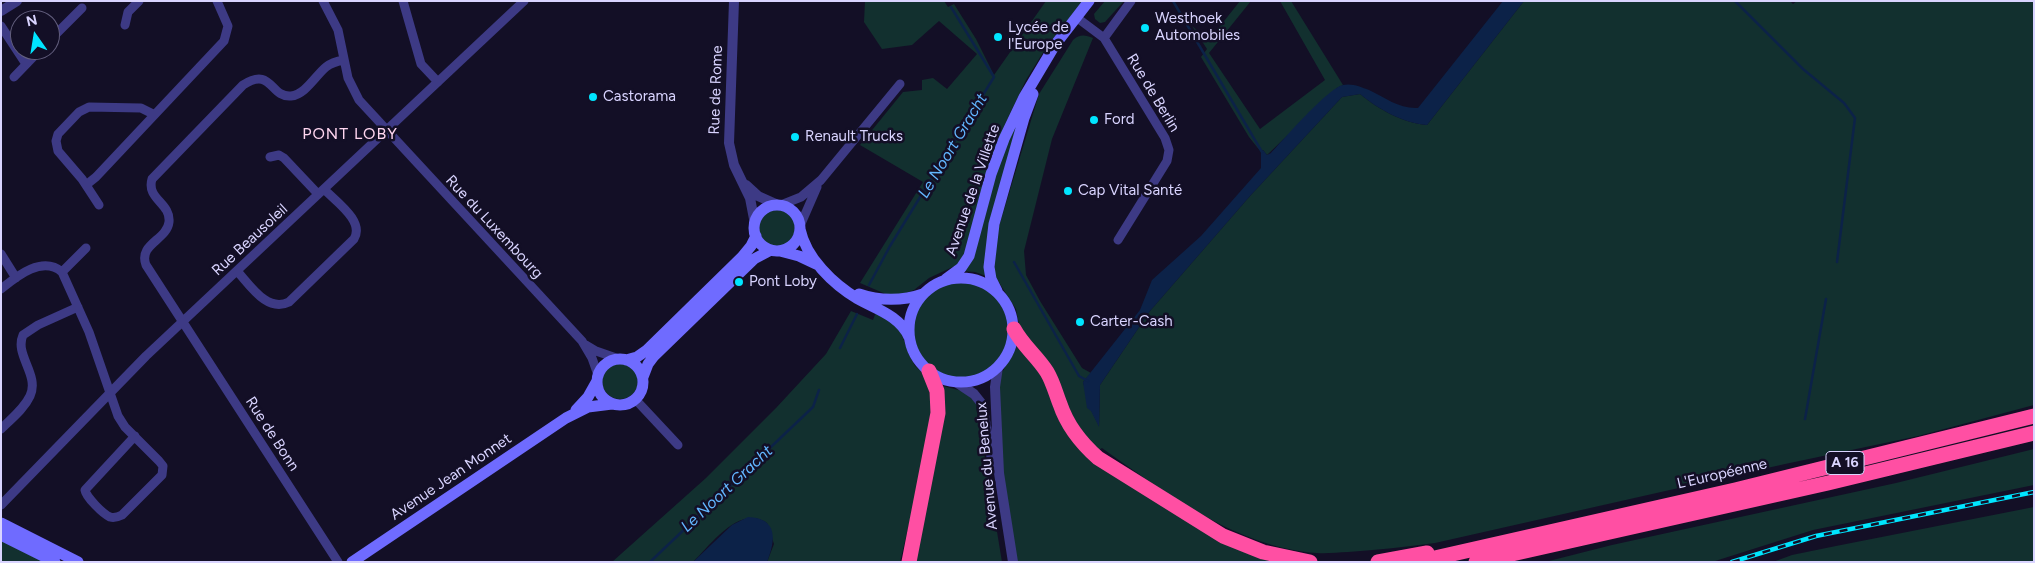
<!DOCTYPE html>
<meta charset="utf-8">
<style>
body{margin:0}
#map{position:relative;width:2035px;height:563px;overflow:hidden;background:#130f26;font-family:Figtree,sans-serif}
canvas{display:block}
.frame{position:absolute;inset:0;border:2px solid #d9d4ff;pointer-events:none}
.north{position:absolute;left:10px;top:10px;width:50px;height:50px;box-sizing:border-box;background:#130f26;border:1px solid #625e7d;border-radius:50%;rotate:347deg;font-size:14px;font-weight:700;line-height:20px;text-align:center;color:#d9d4ff}
.north::after{content:'';display:block;margin:auto;width:18px;height:22px;background:#00e5ff;clip-path:polygon(50% 0,100% 100%,50% 72%,0 100%)}
</style>
<div id="map">
<canvas width="2035" height="563"></canvas>
<div class="frame"></div>
<div class="north">N</div>
</div>
<script>
const g = document.querySelector('canvas').getContext('2d');
g.lineJoin = 'round';
function fillPath(path, color) {
  g.fillStyle = color;
  g.fill(path, 'evenodd');
}
function stroke(path, color, width, dash) {
  g.strokeStyle = color;
  g.lineWidth = width;
  g.lineCap = dash ? 'butt' : 'round';
  g.setLineDash(dash || []);
  g.stroke(path);
}
function label(font, color, halo, rows, align = 'center') {
  g.font = font + ' Figtree,sans-serif';
  g.lineWidth = 5;
  g.setLineDash([]);
  g.textBaseline = 'middle';
  g.strokeStyle = halo;
  g.fillStyle = color;
  for (const [text, x, y, turn = 0] of rows) {
    g.save();
    g.translate(x, y);
    g.rotate((+turn || 0) * Math.PI / 180);
    g.textAlign = isNaN(turn) ? turn : align;
    if (halo) g.strokeText(text, 0, 0);
    g.fillText(text, 0, 0);
    g.restore();
  }
}
fillPath(new Path2D(`
 M865,1H944L948,7L954,4L976,39L994,75L1046,1H1083L1047,46L1026,80L1005,124L986,172L969,250L959,264L929,278L914,290L903,294L888,295L860,283L923,182L860,145L903,92L922,90V80L933,78L947,89L977,54L939,21L912,45L882,49L864,22Z
 M1105,1H1124L1105,22L1100,23L1095,19L1094,14Z
 M1240,1H1251L1209,53L1260,129L1325,80L1280,1H1291L1343,85L1337,88L1267,155L1263,150L1261,152L1249,137L1201,57L1207,49L1192,26L1209,40Z
 M1524,1H1790L1793,4L1797,1H2034V405L1918,436L1785,464L1435,543C1406,547 1377,550 1348,552C1338,552 1327,554 1317,553C1238,548 1164,492 1102,448L1099,450L1086,438L1019,325L1016,309L996,278L994,271L997,233L1039,94L1073,40C1080,34 1085,35 1093,38L1052,139L1024,251L1026,275L1040,301L1082,368L1091,373L1083,382L1091,410L1099,426L1100,385L1150,311L1250,196L1342,97L1360,94C1378,109 1403,123 1427,125Z
 M1019,114L986,276L975,272L962,271L994,176Z
 M759 228a18 18 0 1 1 36 0a18 18 0 1 1-36 0Z
 M913 330a48 48 0 1 1 96 0a48 48 0 1 1-96 0Z
 M851,311L873,320L876,312L899,326L909,355L915,366L925,375L932,397L931,431L900,562H767L774,544L767,523C740,504 711,544 693,562H612L706,478L776,408L826,354Z
 M1017,344L1041,371L1069,434L1277,562H1017L1003,485L998,383C1002,368 1012,359 1017,344Z
 M602 381a18 18 0 1 1 36 0a18 18 0 1 1-36 0Z
 M939,385L966,392L976,404L1002,562H915Z
 M2034,449V485L1813,530L1712,562H1545L1612,545L1896,483Z
 M2034,507V562H1773L1792,555L1836,546Z
 M1,540L45,562H1Z`), '#12302f');
fillPath(new Path2D(`
 M1503,1H1524L1427,125C1403,123 1378,109 1360,94L1342,97L1250,196L1150,311L1100,385L1099,427L1091,411L1087,408L1083,382L1140,310L1152,280L1201,236L1261,168V152L1263,150L1267,155L1271,153C1284,139 1328,88 1343,85C1352,83 1361,87 1369,90C1386,98 1399,109 1418,108Z
 M748,517C778,518 776,540 767,562H693L732,525Z`), '#0c2248');
stroke(new Path2D(`
 M1173,1L1262,152
 M1735,1L1803,69L1844,103L1855,118L1837,262
 M1014,262L1079,376L1088,381
 M869,285L890,246L994,77L951,7
 M840,348L857,314
 M1805,419L1826,299
 M650,562L813,407L819,390`), '#0c2248', 2.5);
stroke(new Path2D(`
 M323,1L338,30L348,78L359,100L582,341L592,358L598,375
 M403,1L421,64L438,82
 M1076,17L1104,38L1165,138L1169,150L1167,161L1118,240
 M125,25L128,12L139,1
 M1,26L26,64
 M1104,38L1131,1
 M50,40L82,8
 M14,77L40,50
 M270,157L279,155L284,158L318,194
 M86,185L96,177L224,41L228,26L217,1
 M99,205L82,179L58,151L56,141L58,134L79,112L89,107L141,108L153,114
 M781,205L801,197L821,180L900,84
 M800,226L817,187
 M1,254L16,278
 M237,271C250,285 267,313 289,302L354,239C365,221 335,201 324,189
 M62,272L86,248
 M1,289C16,277 42,255 62,272L89,332L118,416L125,427L159,461L163,466L162,475L122,515C118,517 114,518 110,517C103,514 86,497 85,490L135,436
 M586,345L596,351L619,359
 M635,399L678,445
 M1,429C11,419 24,409 30,396C40,375 14,355 23,335L38,325L78,307
 M1,505L146,356L524,1
 M338,562L146,265C138,244 167,240 169,222C171,203 146,199 152,179L243,85C272,66 270,98 291,96C305,95 316,75 326,67C331,63 338,61 344,60`), '#3d3a85', 9);
stroke(new Path2D(`
 M734,1L729,143L734,165L750,198L755,224
 M1,11L17,1
 M746,185L758,196L778,205
 M998,367L995,387L999,473L1013,562
 M956,382L974,394L982,404L993,465`), '#3d3a85', 10);
stroke(new Path2D(`
 M754 228a23 23 0 1 1 46 0a23 23 0 1 1-46 0Z
 M800,229C806,258 833,284 858,299C876,309 900,316 909,337
 M780,251L799,256L816,264
 M909 330a52 52 0 1 1 104 0a52 52 0 1 1-104 0Z
 M946,279L961,268L969,256L991,174L1004,139L1024,97L1055,45L1089,1
 M997,291L991,279L989,267L994,224L1024,118L1033,94
 M859,294C879,301 903,301 923,294
 M597 382a23 23 0 1 1 46 0a23 23 0 1 1-46 0Z
 M626,360L637,357L647,350L742,257L751,246L756,236
 M643,377L648,364L654,356L754,259L771,250
 M576,410L588,397L597,381
 M1,523L78,562
 M1,535L55,562
 M352,562L566,418L588,407L612,404`), '#6f6bff', 11);
stroke(new Path2D(`
 M1014,329C1023,346 1037,356 1047,372C1053,382 1056,394 1060,404C1067,425 1081,443 1098,458L1223,536L1263,552L1310,562
 M909,562L938,413L937,391L929,371
 M1378,562L1427,553
 M1417,562L1735,490L2034,416
 M1476,562L1828,483L2034,433`), '#ff4fa3', 15);
const rail = new Path2D(`
 M1732,562L1816,536L2034,492`);
stroke(rail, '#00e5ff', 4.5);
stroke(rail, '#130f26', 2.5, [8]);
for (const [x, y, r, color] of [
 [1145,28,5,"#00e5ff"],
 [998,37,5,"#00e5ff"],
 [593,97,5,"#00e5ff"],
 [1094,120,5,"#00e5ff"],
 [795,137,5,"#00e5ff"],
 [1068,191,5,"#00e5ff"],
 [739,282,5,"#00e5ff"],
 [1080,322,5,"#00e5ff"]
]) {
  const dot = new Path2D();
  dot.arc(x, y, r, 0, 2 * Math.PI);
  g.fillStyle = color;
  g.fill(dot);
  stroke(dot, '#130f26', 2);
}
for (const [x, y, w] of [
 [1845,463,38]
]) {
  const box = new Path2D();
  box.roundRect(x - w / 2, y - 11.5, w, 23, 4);
  g.fillStyle = '#130f26';
  g.fill(box);
  stroke(box, '#d9d4ff', 1);
}
label('bold 14px', '#d9d4ff', null, [
 ["A 16",1845,463]
]);
label('15px', '#d9d4ff', '#130f26', [
 ["Westhoek",1155,19],
 ["Automobiles",1155,36],
 ["Lycée de",1008,28],
 ["l'Europe",1008,45],
 ["Castorama",603,97],
 ["Ford",1104,120],
 ["Renault Trucks",805,137],
 ["Cap Vital Santé",1078,191],
 ["Pont Loby",749,282],
 ["Carter-Cash",1090,322]
], 'left');
label('15px', '#d9d4ff', '#130f26', [
 ["Rue de Rome",716,90,-88],
 ["Rue de Berlin",1153,93,59],
 ["Avenue de la Villette",973,190,-71],
 ["Rue du Luxembourg",494,227,47],
 ["Rue Beausoleil",250,240,-43],
 ["Rue de Bonn",272,434,57],
 ["Avenue du Benelux",987,466,-95],
 ["L'Européenne",1722,474,-13],
 ["Avenue Jean Monnet",451,477,-34]
]);
g.letterSpacing = '1px';
label('16px', '#ffd6f0', '#130f26', [
 ["PONT LOBY",350,134]
]);
g.letterSpacing = '0px';
label('italic 16px', '#62b6ff', '#130f26', [
 ["Le Noort Gracht",953,146,-59],
 ["Le Noort Gracht",727,489,-43]
]);
</script>
